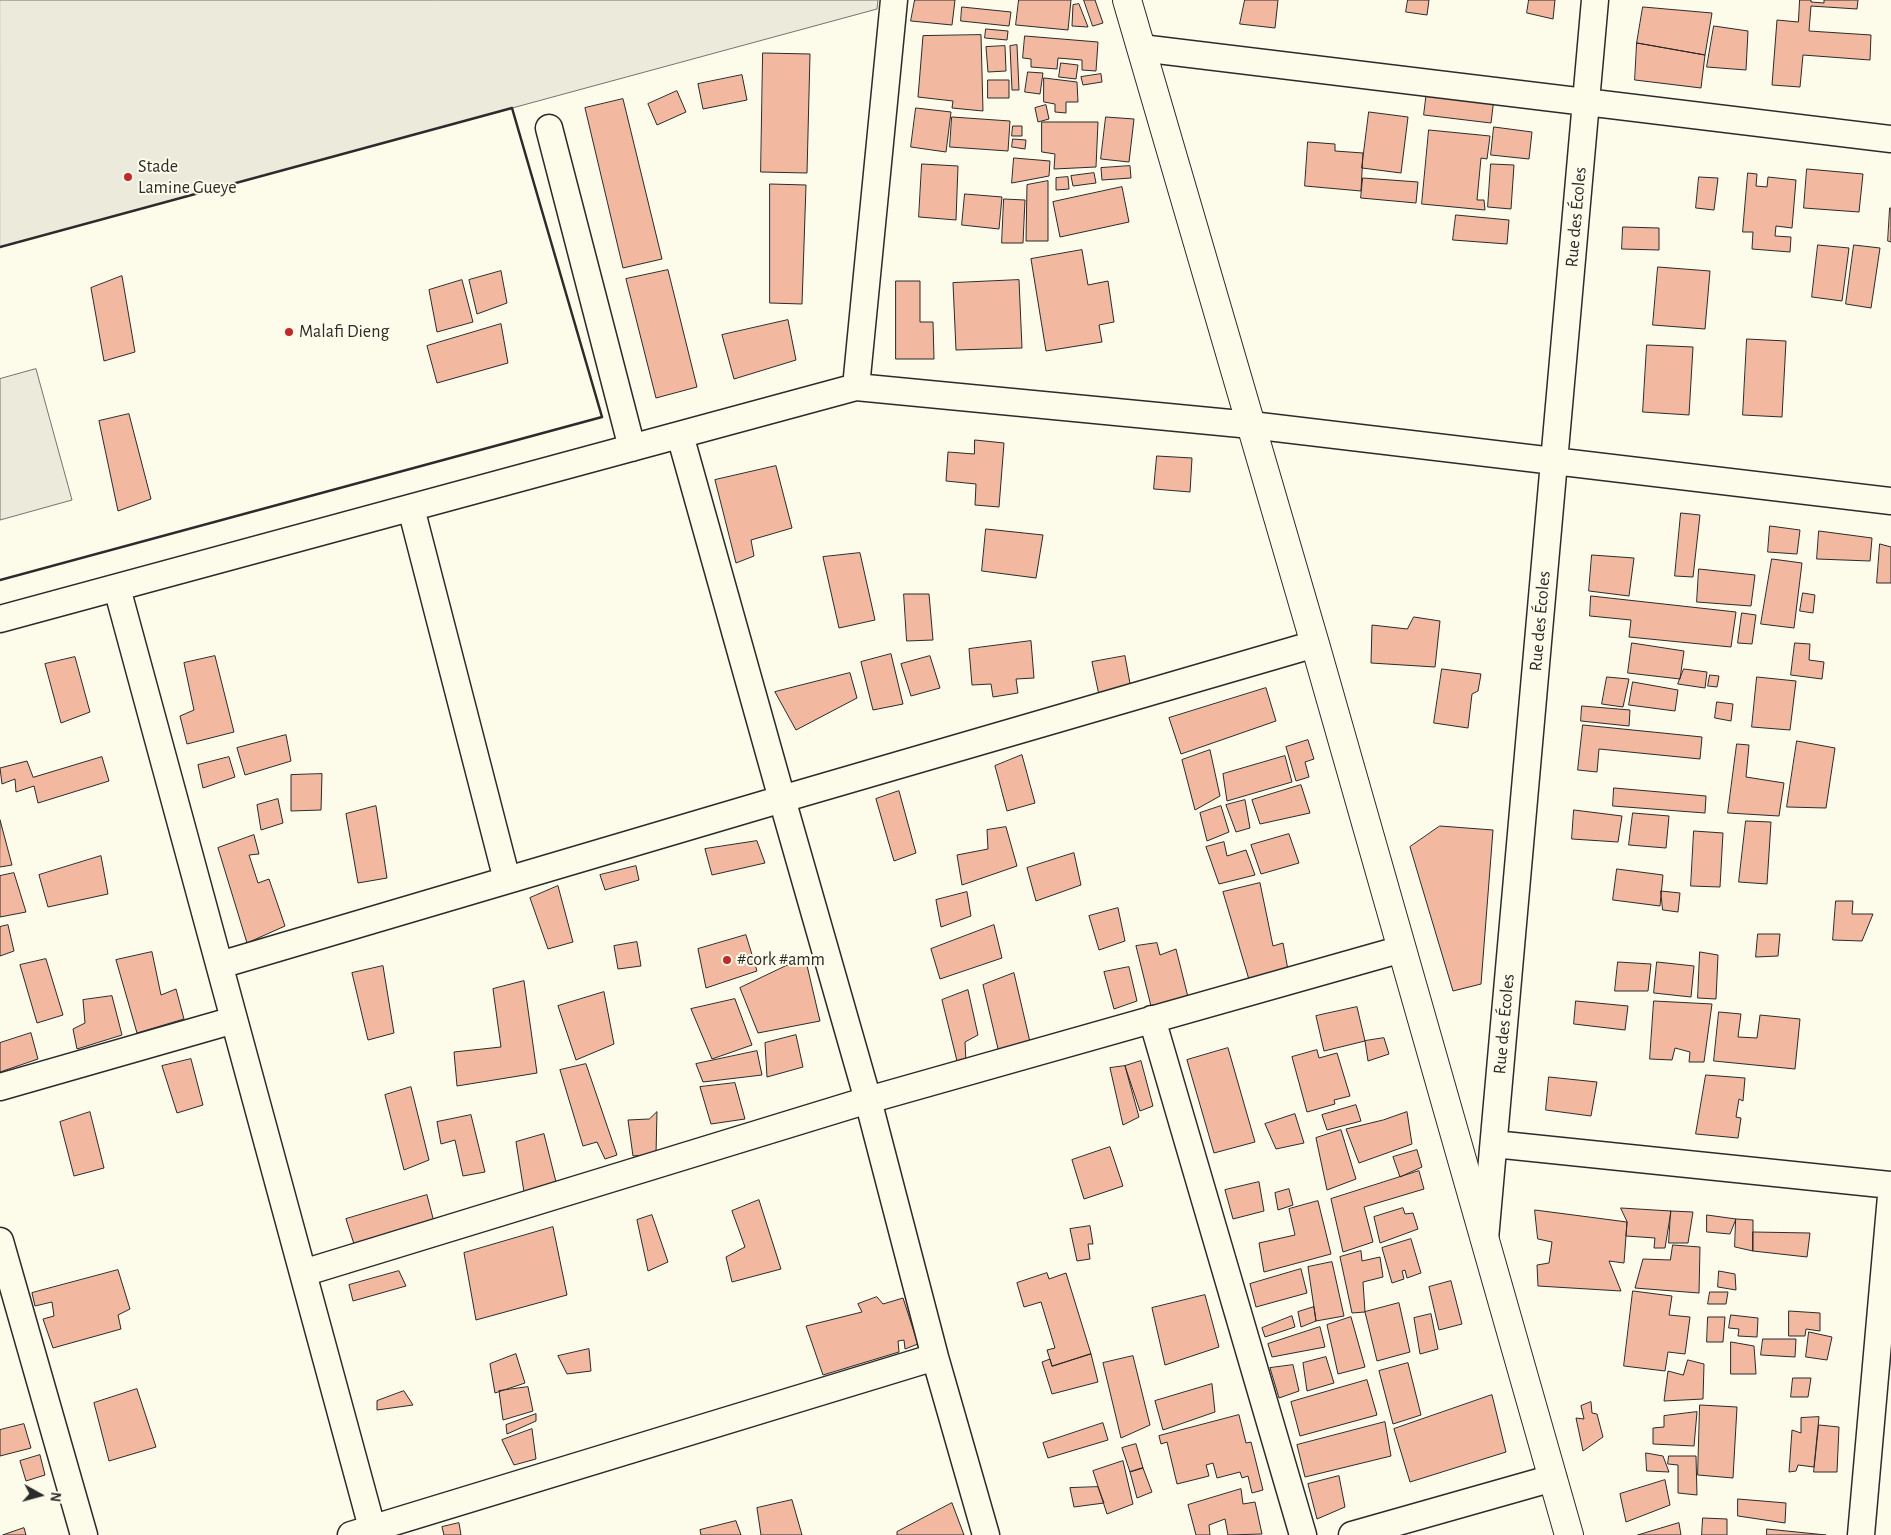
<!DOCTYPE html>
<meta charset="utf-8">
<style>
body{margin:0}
#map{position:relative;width:1891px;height:1535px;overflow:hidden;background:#fdfbea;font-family:"Alegreya Sans",sans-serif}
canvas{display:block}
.north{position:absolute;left:15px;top:1470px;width:50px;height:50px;-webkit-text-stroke:4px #fdfbea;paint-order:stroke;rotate:97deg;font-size:14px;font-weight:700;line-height:20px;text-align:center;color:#2b2b2b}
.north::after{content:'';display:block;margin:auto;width:18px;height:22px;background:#2b2b2b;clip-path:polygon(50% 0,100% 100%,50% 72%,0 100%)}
</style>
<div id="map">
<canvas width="1891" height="1535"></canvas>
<div class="north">N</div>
</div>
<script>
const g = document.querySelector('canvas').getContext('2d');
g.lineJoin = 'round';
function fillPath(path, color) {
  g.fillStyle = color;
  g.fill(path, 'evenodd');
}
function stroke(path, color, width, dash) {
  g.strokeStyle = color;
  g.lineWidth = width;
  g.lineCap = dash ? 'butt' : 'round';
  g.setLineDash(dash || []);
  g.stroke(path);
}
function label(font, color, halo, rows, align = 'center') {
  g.font = font + ' "Alegreya Sans",sans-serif';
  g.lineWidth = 4;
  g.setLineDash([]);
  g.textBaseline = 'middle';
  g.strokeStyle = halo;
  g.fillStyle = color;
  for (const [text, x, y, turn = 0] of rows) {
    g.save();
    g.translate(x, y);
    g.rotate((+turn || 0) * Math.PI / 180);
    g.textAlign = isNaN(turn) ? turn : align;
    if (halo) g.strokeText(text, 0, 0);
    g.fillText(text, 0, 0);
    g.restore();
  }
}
const green = new Path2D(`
 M0,0H878L877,9L0,247Z
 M36,369L72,500L0,520V379Z`);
fillPath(green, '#ecebdb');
stroke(green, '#74746e', 1);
const building = new Path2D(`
 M915,0H955L952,25L911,21Z
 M1019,0H1071L1068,30L1016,25Z
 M1084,0H1095L1103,23L1093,26Z
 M1245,0H1278L1275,28L1240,24Z
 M1408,0H1429L1427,15L1406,12Z
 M1529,0H1555L1553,19L1527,13Z
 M1800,0H1811V2L1824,3V0H1858L1857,9L1811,6L1809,31L1871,35L1870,60L1803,55L1800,87L1772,85L1777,20L1798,22Z
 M1079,4L1088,27L1072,26L1073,5Z
 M962,7L1011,12L1009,26L961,21Z
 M1643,7L1712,13L1705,55L1637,43Z
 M1714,26L1748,31L1746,70L1707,67Z
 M986,29L1008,31L1007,40L985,38Z
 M981,35L983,111L952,108L953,101L918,97L923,36Z
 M1025,36L1098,42L1096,71L1082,70V60L1058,58L1057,69L1031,67V59L1023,58Z
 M1637,43L1705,55L1701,88L1635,80Z
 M1017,45L1019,90H1012L1010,46Z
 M1005,46L1006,71L988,72L986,47Z
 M763,53L810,54L807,173L761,172Z
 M1061,63L1078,65L1076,79L1059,77Z
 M1028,72L1043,73L1040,94L1025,92Z
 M1101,74L1102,82L1083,85L1081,77Z
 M742,75L747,100L703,109L698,84Z
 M1044,78L1077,82L1078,102H1066V113L1055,112V104L1044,102Z
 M988,80H1009V98H988Z
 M1427,90L1494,98L1491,123L1424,115Z
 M677,91L686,112L657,125L648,104Z
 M623,99L662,259L623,268L585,108Z
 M1046,105L1049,119L1038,122L1035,108Z
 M916,108L951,112L946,152L911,147Z
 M1369,112L1408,117L1401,173L1362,168Z
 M952,117L1010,121L1008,151L950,147Z
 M1106,117L1134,119L1129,162L1101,159Z
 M1042,122H1098L1096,167L1054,169L1055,154L1042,152Z
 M1013,126H1022V136H1012Z
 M1494,127L1532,132L1529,159L1491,155Z
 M1429,130L1490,136L1487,159L1481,158L1477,200H1484L1485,210L1422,204Z
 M1013,139L1026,140L1025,149L1012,147Z
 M1308,142L1335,144V151L1363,153L1361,191L1305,186Z
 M1014,158L1050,161L1049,176L1012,183Z
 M922,164L958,166L956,220L919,217Z
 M1491,164L1514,165L1511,209L1488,207Z
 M1130,166L1131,178L1102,180L1101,168Z
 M1807,169L1863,174L1859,212L1804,208Z
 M1094,173L1096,183L1073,186L1071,176Z
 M1748,173L1757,174L1756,186L1767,187L1768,177L1796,180L1792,228L1776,226L1775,236L1791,237L1790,252L1752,249L1753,232H1743Z
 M1068,177L1069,189L1056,190V178Z
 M1699,177L1718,178L1714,210L1696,208Z
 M1363,178L1418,182L1416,203L1361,198Z
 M1048,181V241H1026L1027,185Z
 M770,184L806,185L802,304L770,303Z
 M1122,187L1129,222L1060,237L1053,202Z
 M965,194L1002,197L999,229L962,225Z
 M1004,199L1025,200L1023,243H1002Z
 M1890,208H1891V242L1888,241Z
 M1456,215L1509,220L1507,244L1453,240Z
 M1623,227L1659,228V250L1622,249Z
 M1818,245L1849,248L1842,301L1812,297Z
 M1854,245L1880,248L1871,308L1846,304Z
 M1082,250L1088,285L1108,281L1114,322L1099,325L1102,342L1046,351L1031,259Z
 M1658,267L1710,271L1705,329L1653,325Z
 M668,270L697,387L656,398L626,279Z
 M501,271L507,303L477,314L469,280Z
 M122,276L135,352L104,361L91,288Z
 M462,280L473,322L437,332L429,290Z
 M1019,280L1022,348L956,350L953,283Z
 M896,281H920V322H933L934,359H896Z
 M788,320L796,360L734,379L722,335Z
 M501,324L508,363L437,383L427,346Z
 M1747,339L1786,341L1782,417L1743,415Z
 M1647,345L1693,347L1689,415L1643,412Z
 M129,414L151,499L118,511L99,421Z
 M975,440L1004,443L999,507L975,505L976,484L946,481L948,452L974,454Z
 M1157,456L1192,458L1190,492L1154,489Z
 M776,466L792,528L751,540L754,556L736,563L715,480Z
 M1681,513L1700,515L1693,577L1675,576Z
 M1770,526L1800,530L1797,554L1768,552Z
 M986,529L1043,535L1036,578L982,571Z
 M1819,531L1872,538L1870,561L1817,559Z
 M1880,544L1891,547V583H1877Z
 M860,553L875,620L839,628L823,557Z
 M1592,555L1634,558L1629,596L1589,591Z
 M1772,559L1802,563L1794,628L1761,624Z
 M1699,569L1755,575L1751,606L1697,602Z
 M1803,593L1815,595L1813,613L1800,611Z
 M904,594H929L933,640L907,641Z
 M1591,596L1736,612L1731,647L1629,637L1631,620L1590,616Z
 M1742,613L1756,615L1752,644L1738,643Z
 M1414,617L1440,621L1435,667L1371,663L1372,625L1407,629Z
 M1031,641L1034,678L1016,679L1018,693L993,697L991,684L972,685L969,649Z
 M1632,643L1684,651L1680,679L1628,673Z
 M1795,643L1810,644L1809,660L1824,662L1822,679L1791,675Z
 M891,654L903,704L873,710L861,662Z
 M215,656L234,732L187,744L180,716L194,710L184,663Z
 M930,656L940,688L911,696L901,664Z
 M1125,656L1131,689L1099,695L1092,662Z
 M75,657L90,712L61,723L45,664Z
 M1442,669L1481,674L1478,691L1472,694L1468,728L1434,723Z
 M1684,669L1707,672L1705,688L1678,684Z
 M850,673L857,698L796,730L775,692Z
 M1710,675L1719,676L1717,687L1708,686Z
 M1607,677L1629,679L1623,707L1602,704Z
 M1757,677L1796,681L1790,730L1752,727Z
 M1633,682L1678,690L1675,711L1629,705Z
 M1266,688L1276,721L1181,754L1169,718Z
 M1717,702L1733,704L1731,721L1715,718Z
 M1582,706L1630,710L1629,726L1581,721Z
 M1583,725L1702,737L1700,759L1599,749L1597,772L1578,770Z
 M286,735L291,761L245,775L237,748Z
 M1308,740L1314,759L1305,762L1309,777L1296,781L1286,747Z
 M1797,741L1835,748L1826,808L1787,807Z
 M1737,744L1749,745L1746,777L1784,783L1779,816L1728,813Z
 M1210,750L1220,796L1195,810L1182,760Z
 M1022,755L1035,803L1007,811L995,766Z
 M1285,756L1292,782L1227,801L1223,774Z
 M102,757L109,781L38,803L34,786L16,792L15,779L2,784L0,768L27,761L33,777Z
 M229,757L235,777L203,788L198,765Z
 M322,774L321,810L291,811V775Z
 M1301,785L1310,813L1260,824L1252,800Z
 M1614,788L1706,796L1705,813L1613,806Z
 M899,791L916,853L894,861L876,799Z
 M278,799L283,823L261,830L257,805Z
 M1245,800L1250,828L1236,832L1226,805Z
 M376,806L387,878L358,883L346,814Z
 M1221,806L1229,832L1207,841L1200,813Z
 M1574,810L1622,816L1618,842L1572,839Z
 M1633,813L1669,816L1666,848L1629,845Z
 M0,820L12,865L0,867Z
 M1746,821L1771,822L1767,884L1739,882Z
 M1440,826L1493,830L1481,984L1453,991L1410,847Z
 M1006,827L1017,866L962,885L957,855L988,849L987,830Z
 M1694,831L1723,833L1720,887L1691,886Z
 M1289,834L1299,863L1261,874L1251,845Z
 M254,835L259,854L249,855L258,883L269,879L285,926L247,943L218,848Z
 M757,841L765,863L712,875L705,849Z
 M1224,842L1227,856L1246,850L1255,875L1219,884L1206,847Z
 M1074,853L1081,885L1036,901L1027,868Z
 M101,856L108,894L48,907L39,875Z
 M636,866L639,880L605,890L600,875Z
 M1617,869L1663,875L1660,906L1613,900Z
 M14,873L26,912L0,917V876Z
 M1260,883L1273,946L1283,943L1288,970L1250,983L1223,892Z
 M558,886L573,942L548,949L530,898Z
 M1661,891L1680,893L1678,912L1663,910Z
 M967,892L971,916L941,927L936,900Z
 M1836,901H1853L1852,914H1873L1862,941L1833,940Z
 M1118,908L1125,941L1099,950L1089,916Z
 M8,925L14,951L0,956V927Z
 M994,925L1002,958L940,979L931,949Z
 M1758,934H1780L1778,956L1756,957Z
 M746,935L757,971L706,988L698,949Z
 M637,942L641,966L618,969L614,946Z
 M1157,943L1160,955L1176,949L1188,997L1151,1006L1136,946Z
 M152,952L161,995L176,989L184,1019L137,1033L116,960Z
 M1700,952L1718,955L1716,999L1698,998Z
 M805,957L820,1021L758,1033L740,988Z
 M46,959L63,1015L37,1023L20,965Z
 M1618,962L1651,964L1648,991H1615Z
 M1657,962L1694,966L1691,997L1654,993Z
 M383,966L394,1033L368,1040L352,973Z
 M1129,967L1137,1001L1114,1009L1104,972Z
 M1014,973L1030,1042L999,1053L983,985Z
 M524,981L537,1073L457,1086L454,1052L501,1047L493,989Z
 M968,990L978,1035L965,1042L966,1062L958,1065L942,1000Z
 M604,992L614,1044L576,1060L558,1006Z
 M112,996L122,1035L77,1049L73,1029L85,1023L83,1000Z
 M735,999L752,1045L712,1059L691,1009Z
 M1576,1001L1628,1006L1625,1030L1574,1024Z
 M1654,1001L1712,1004L1704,1062H1689L1690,1052L1675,1048L1672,1060L1650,1059Z
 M1357,1007L1365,1041L1324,1051L1316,1016Z
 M1719,1012L1741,1014L1738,1037L1757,1038L1760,1015L1800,1019L1795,1069L1714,1061Z
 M31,1033L38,1059L0,1072V1043Z
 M796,1035L803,1067L767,1077L765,1043Z
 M1384,1038L1389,1054L1368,1061L1365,1041Z
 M1228,1048L1255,1142L1214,1153L1187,1060Z
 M1317,1050L1319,1058L1337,1053L1350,1096L1334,1100L1335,1104L1307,1112L1292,1057Z
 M757,1051L762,1075L703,1082L696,1064Z
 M191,1059L203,1105L177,1113L162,1066Z
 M1141,1061L1153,1106L1140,1111L1125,1066Z
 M586,1064L617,1155L605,1159L597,1142L583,1146L560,1070Z
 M1125,1066L1139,1117L1123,1125L1110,1068Z
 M1706,1075L1745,1078L1743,1101L1739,1099L1736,1117L1741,1118L1738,1138L1696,1134Z
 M1549,1077L1597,1082L1591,1116L1546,1110Z
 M735,1083L745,1119L711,1124L700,1087Z
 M411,1087L429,1160L404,1170L385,1095Z
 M1356,1105L1361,1121L1327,1130L1322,1115Z
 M90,1112L104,1168L74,1176L60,1122Z
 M657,1112L656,1154L633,1156L628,1120L649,1119Z
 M1407,1112L1412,1144L1359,1163L1346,1129L1383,1120Z
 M1295,1114L1304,1143L1276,1149L1265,1124Z
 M471,1115L485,1172L463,1176L455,1140L441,1144L437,1122Z
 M1341,1130L1356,1179L1327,1190L1316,1138Z
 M544,1134L556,1182L524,1192L516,1142Z
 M1110,1147L1123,1186L1084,1199L1072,1160Z
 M1417,1150L1422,1167L1400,1177L1393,1157Z
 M1419,1171L1424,1189L1364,1207L1373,1242L1343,1252L1331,1199Z
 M1259,1182L1264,1211L1233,1219L1225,1190Z
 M1289,1189L1293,1205L1278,1210L1275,1193Z
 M427,1195L434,1222L354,1244L346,1219Z
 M759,1200L781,1269L732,1282L726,1257L745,1247L732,1211Z
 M1318,1201L1331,1254L1264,1272L1259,1243L1295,1235L1289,1209Z
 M1403,1208L1405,1214L1413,1213L1418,1229L1380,1243L1374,1217Z
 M1621,1208L1671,1211L1665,1248H1654L1655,1238L1626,1236L1627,1222Z
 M1535,1210L1627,1222L1624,1263L1609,1261L1621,1291L1538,1286L1537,1265L1549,1263L1552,1242L1538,1239Z
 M1671,1211L1693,1212L1688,1243H1669Z
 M652,1215L668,1262L648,1271L637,1220Z
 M1707,1215L1736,1219L1730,1234L1707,1232Z
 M1736,1219L1753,1220V1251L1735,1247Z
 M1090,1226L1093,1244H1088L1090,1259L1077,1261L1070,1229Z
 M553,1227L567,1295L476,1320L464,1253Z
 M1753,1232L1810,1233L1807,1257L1753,1251Z
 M1411,1239L1421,1273L1407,1278L1405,1270L1402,1271L1404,1279L1392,1283L1382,1248Z
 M1673,1245L1700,1247L1699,1293L1635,1288L1643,1259L1670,1260Z
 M1361,1251L1362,1261L1380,1257L1383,1277L1363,1282L1365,1312L1352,1313L1340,1257Z
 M1332,1262L1344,1316L1316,1321L1308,1267Z
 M1301,1269L1307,1293L1256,1307L1250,1284Z
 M118,1270L130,1309L118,1315L121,1329L53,1348L43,1319L54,1316L52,1302L35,1306L32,1293Z
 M399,1271L406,1286L353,1301L349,1285Z
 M1719,1271L1735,1274L1736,1290L1718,1287Z
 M1047,1273L1049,1279L1066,1273L1091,1354L1052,1366L1047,1350L1055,1348L1041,1302L1024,1307L1017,1283Z
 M1451,1281L1462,1324L1439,1330L1429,1287Z
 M1633,1291L1672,1296L1669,1315L1690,1317L1685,1354L1668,1352L1665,1371L1624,1366Z
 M1710,1292H1728L1726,1304H1708Z
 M1205,1295L1219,1347L1165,1365L1152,1308Z
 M877,1297L883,1304L903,1298L918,1344L905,1349L904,1340L898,1341L899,1352L823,1375L806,1326L862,1312L858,1304Z
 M1399,1303L1410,1352L1377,1361L1365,1312Z
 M1314,1307L1316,1321L1301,1327L1298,1312Z
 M1789,1311L1820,1313V1331L1806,1329L1805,1336H1789Z
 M1431,1314L1438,1349L1420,1354L1414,1318Z
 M1731,1315L1758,1318L1757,1337L1738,1336L1739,1329L1729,1328Z
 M1292,1316L1295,1327L1265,1337L1262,1328Z
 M1351,1317L1365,1367L1338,1374L1327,1325Z
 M1708,1317H1725L1723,1342H1707Z
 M1320,1327L1325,1347L1272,1357L1268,1344Z
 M1809,1332L1832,1337L1827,1360L1806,1357Z
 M1763,1339H1796L1795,1357L1761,1355Z
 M1731,1342L1754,1346L1756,1374H1731Z
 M589,1349L591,1371L567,1374L558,1356Z
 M516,1354L525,1383L495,1393L490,1364Z
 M1091,1354L1098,1382L1052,1394L1042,1362L1050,1359L1052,1366Z
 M1133,1356L1150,1425L1121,1438L1103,1363Z
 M1326,1357L1334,1383L1307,1391L1303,1363Z
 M1688,1360L1704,1364L1703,1399L1664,1401L1668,1371L1683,1375Z
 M1408,1363L1421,1415L1393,1424L1379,1371Z
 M1293,1365L1299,1391L1279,1398L1270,1368Z
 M1793,1378H1811L1808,1397H1791Z
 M1367,1380L1377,1415L1300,1436L1291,1402Z
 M1212,1384L1215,1412L1163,1430L1155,1401Z
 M528,1387L533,1411L503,1420L499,1391Z
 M137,1389L156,1447L109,1461L94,1403Z
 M404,1391L413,1405L377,1410V1401Z
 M1492,1395L1506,1452L1410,1482L1394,1429Z
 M1591,1402L1592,1413L1597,1414L1603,1437L1583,1451L1576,1418L1584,1419L1581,1406Z
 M1700,1405L1737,1407L1733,1478L1698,1475Z
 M1697,1412L1694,1446L1653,1444V1428L1664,1427V1416Z
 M536,1414V1421L507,1434L506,1425Z
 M1239,1415L1246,1443L1251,1442L1263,1490L1252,1493L1248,1476L1242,1478L1240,1472L1217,1478L1213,1463L1206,1465L1209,1476L1177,1484L1167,1442L1161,1444L1159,1436Z
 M1819,1417L1814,1467L1798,1465L1796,1471L1789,1472L1792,1430L1801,1433V1418Z
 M1385,1422L1391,1456L1305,1477L1297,1445Z
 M1103,1423L1108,1440L1048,1458L1043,1443Z
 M24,1424L31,1448L0,1456V1430Z
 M1819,1425L1839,1427L1837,1472H1814Z
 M532,1429L536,1459L514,1465L502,1440Z
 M1136,1444L1143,1468L1130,1472L1122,1448Z
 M1646,1453L1663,1456L1669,1472L1647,1471Z
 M40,1455L45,1475L26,1481L20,1461Z
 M1669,1456H1696L1697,1495L1678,1493V1465L1668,1464Z
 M1123,1461L1133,1504L1107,1514L1093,1471Z
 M1143,1468L1152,1492L1137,1498L1130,1472Z
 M1339,1476L1345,1507L1317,1519L1308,1484Z
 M1665,1480L1670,1505L1626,1522L1620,1494Z
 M1098,1487L1104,1503L1074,1507L1070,1488Z
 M1241,1489L1243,1504L1255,1502L1262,1534L1228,1535L1225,1519L1209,1525L1210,1535H1196L1188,1505Z
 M1738,1499L1786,1503L1785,1523L1738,1516Z
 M792,1500L802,1535H761L757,1508Z
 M952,1503L964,1535H897V1532Z
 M1703,1518L1727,1519V1535H1702Z
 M736,1521L741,1535H701L700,1530Z
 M459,1523L461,1535H444L442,1527Z
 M1679,1523L1681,1535H1638Z
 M24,1528L26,1535H3Z
 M1767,1529L1826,1535H1767Z`);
fillPath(building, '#f2b8a0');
stroke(building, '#2b2b2b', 1);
const street = new Path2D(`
 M1141,48L1891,139
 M549,128L632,448
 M856,387L894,0
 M680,435L782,799L868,1100L935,1357L986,1535
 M411,508L507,880
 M117,588L374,1535
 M0,619L856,387L1251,425L1891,501
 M220,965L782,799L1315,644
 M1152,1019L1303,1535
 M0,1087L234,1020
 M1494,1144L1891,1185
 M1485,1239L1595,0
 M0,1241L84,1535
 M303,1273L868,1100L1402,949
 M351,1535L935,1357
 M1352,1535L1553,1478
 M1861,1535L1891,1196`);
const secondary = new Path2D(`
 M1127,0L1315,644L1569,1535`);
stroke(street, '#2b2b2b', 29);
stroke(secondary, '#2b2b2b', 30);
stroke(street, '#fdfbea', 26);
stroke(secondary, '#fdfbea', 28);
stroke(new Path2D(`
 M0,247L512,108L602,417L0,580`), '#2b2b2b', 2.5);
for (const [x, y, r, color] of [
 [128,177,5,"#c62828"],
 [289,332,5,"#c62828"],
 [727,960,5,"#c62828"]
]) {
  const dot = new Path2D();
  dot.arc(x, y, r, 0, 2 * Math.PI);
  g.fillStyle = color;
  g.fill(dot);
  stroke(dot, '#fdfbea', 2);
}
label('18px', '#2b2b2b', '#fdfbea', [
 ["Stade",138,167],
 ["Lamine Gueye",138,188],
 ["Malafi Dieng",299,332],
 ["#cork #amm",737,960]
], 'left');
label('18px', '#2b2b2b', '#fdfbea', [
 ["Rue des Écoles",1576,217,-85],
 ["Rue des Écoles",1540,621,-85],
 ["Rue des Écoles",1504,1024,-85]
]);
</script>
